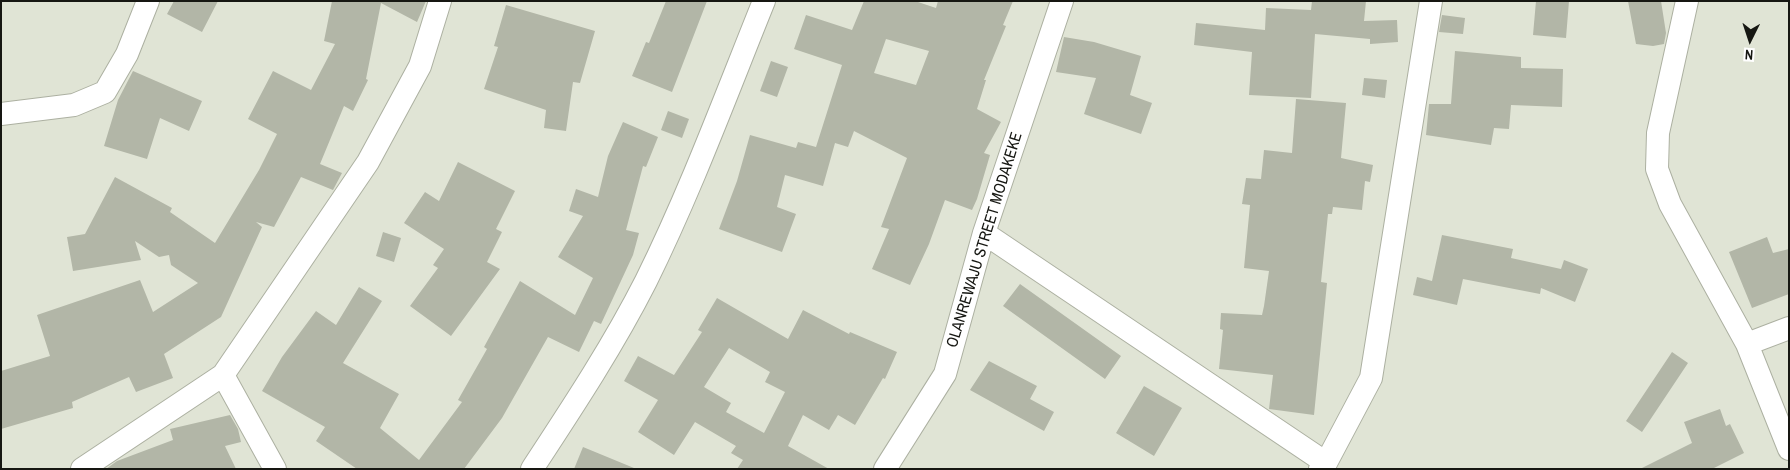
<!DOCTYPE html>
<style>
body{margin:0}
#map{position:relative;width:1790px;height:470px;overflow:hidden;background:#e0e4d5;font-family:"Archivo Narrow",sans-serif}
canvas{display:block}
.frame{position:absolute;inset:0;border:2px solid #161712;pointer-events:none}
.north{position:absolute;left:1725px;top:15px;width:50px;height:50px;-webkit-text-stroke:4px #fff;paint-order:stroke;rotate:184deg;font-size:14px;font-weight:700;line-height:20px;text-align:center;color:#161712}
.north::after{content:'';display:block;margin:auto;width:18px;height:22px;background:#161712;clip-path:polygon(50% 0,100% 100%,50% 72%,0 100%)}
</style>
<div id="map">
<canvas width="1790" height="470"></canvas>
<div class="frame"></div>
<div class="north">N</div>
</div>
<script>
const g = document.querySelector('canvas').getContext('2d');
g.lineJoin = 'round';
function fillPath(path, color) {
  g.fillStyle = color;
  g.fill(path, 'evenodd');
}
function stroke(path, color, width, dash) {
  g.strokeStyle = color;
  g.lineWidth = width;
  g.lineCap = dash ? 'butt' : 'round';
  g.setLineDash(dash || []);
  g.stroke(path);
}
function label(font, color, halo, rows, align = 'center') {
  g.font = font + ' "Archivo Narrow",sans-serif';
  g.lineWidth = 4.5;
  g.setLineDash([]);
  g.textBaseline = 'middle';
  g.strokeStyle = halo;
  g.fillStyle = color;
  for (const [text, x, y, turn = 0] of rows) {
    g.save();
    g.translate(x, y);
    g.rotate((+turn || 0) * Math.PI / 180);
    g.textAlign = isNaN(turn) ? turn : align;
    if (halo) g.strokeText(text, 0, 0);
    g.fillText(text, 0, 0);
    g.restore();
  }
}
fillPath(new Path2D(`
 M174,1H218L202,32L167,14Z
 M332,1H426L417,22L381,3L366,79L368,80L353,111L344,106L320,164L342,173L333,190L301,177L274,227L256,222L262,227L221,317L164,354L173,378L136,392L129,377L72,402L73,408L1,429V371L50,356L37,315L140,280L153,312L198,283L171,265L169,255L159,257L135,241L141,260L73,271L67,237L85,234L115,177L172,208L170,212L215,243L259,170L277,134L248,119L273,71L311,90L335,44L324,41Z
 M666,1H707L672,92L632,76L646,42L649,43Z
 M864,1H915L936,8L938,1H1013L1003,25L1006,26L984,80H986L977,109L1001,122L984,153L990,155L977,199L972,210L945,200L929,244L910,285L872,269L889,229L881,227L907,158L854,131L848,147L835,143L823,186L785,175L777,207L796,214L782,252L719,229L737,181L750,135L796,148L798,142L816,147L842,65L794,49L806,15L852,30ZM886,39L929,51L916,85L874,73Z
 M1312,1H1366L1364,21L1397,20L1398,42L1370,44V39L1315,34L1311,98L1249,95L1252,52L1194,45L1196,23L1265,30L1266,8L1311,10Z
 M1536,1H1569L1566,38L1533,35Z
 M1628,1H1661L1666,33L1664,44L1653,46L1636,44Z
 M506,5L595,31L580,83L573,82L566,131L544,128L546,110L484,89L498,47L494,46Z
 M1442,15L1465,18L1463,34L1439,32Z
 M1064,37L1094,42L1141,56L1130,95L1152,103L1141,134L1084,114L1096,78L1056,72Z
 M1455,51L1521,57V68L1563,69L1562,107L1511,105L1509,129L1494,128L1491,145L1426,135L1429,104H1451Z
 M771,61L788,67L777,97L760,91Z
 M133,71L202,101L189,131L160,118L147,159L104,146L118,100Z
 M1364,78L1387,80L1385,98L1362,95Z
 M1296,99L1346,103L1341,158L1373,165L1370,182L1365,181L1362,210L1333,207L1332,214H1328L1321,282L1327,283L1314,415L1269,409L1273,375L1219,369L1223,330L1220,329L1221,313L1262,315L1264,306L1269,271L1244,268L1250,205L1242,204L1246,178L1261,179L1264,150L1292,153Z
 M668,111L689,119L682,138L661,130Z
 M623,122L658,137L646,167L643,166L626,230L639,233L633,255L601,324L594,321L579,352L548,337L502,418L464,469H357L316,441L325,427L262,391L282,357L316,311L336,325L359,287L382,301L343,363L399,394L380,428L419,460L462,402L458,400L487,349L484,347L520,281L575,315L593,278L558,257L583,216L569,211L576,189L598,197L608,156Z
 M458,162L515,191L496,229L502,232L487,262L500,269L451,336L410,306L438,268L433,265L444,249L404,223L425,192L439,201Z
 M383,232L401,238L394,262L376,256Z
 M1442,235L1513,249L1511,258L1561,269L1564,260L1588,269L1575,302L1541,288L1540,294L1463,279L1457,305L1413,295L1417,277L1432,281Z
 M1767,237L1773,253L1789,249V294L1752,308L1729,252Z
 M1020,284L1121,356L1105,379L1003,306Z
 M717,298L788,339L803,310L849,334L850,332L897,352L885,379L883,378L855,425L838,415L829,430L803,415L788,446L829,469H737L743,460L731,453L736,446L695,422L674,455L638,432L658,400L624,381L638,356L674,375L702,332L698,330ZM729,348L770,372L765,382L785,392L764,433L726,412L731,403L704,387Z
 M1672,352L1688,363L1642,432L1626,421Z
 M989,361L1037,386L1030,399L1054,412L1044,431L970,390Z
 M1144,386L1182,408L1154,456L1116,433Z
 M1720,409L1726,426L1730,424L1744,453L1712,469H1640L1692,443L1684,422Z
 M230,415L238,429L241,442L225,446L236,469H106L117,461L173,440L170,429Z
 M583,447L634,468V469H574Z`), '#b2b6a7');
const street = new Path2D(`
 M1687,1L1658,133L1657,169L1670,204L1747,344L1789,449
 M1,114L74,105L105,92L127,54L148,1
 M984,233L1326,463
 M1747,344L1789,328
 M223,375L275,469
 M82,469L223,375L368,162L420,66L440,1
 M532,469C572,408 613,346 646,281C691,190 726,95 764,1
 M885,469L945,374L984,233L1062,1
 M1320,469L1326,463L1371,378L1431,1`);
stroke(street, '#acb0a1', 24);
stroke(street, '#fff', 22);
label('16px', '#161712', '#fff', [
 ["OLANREWAJU STREET MODAKEKE",985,240,-73]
]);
</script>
